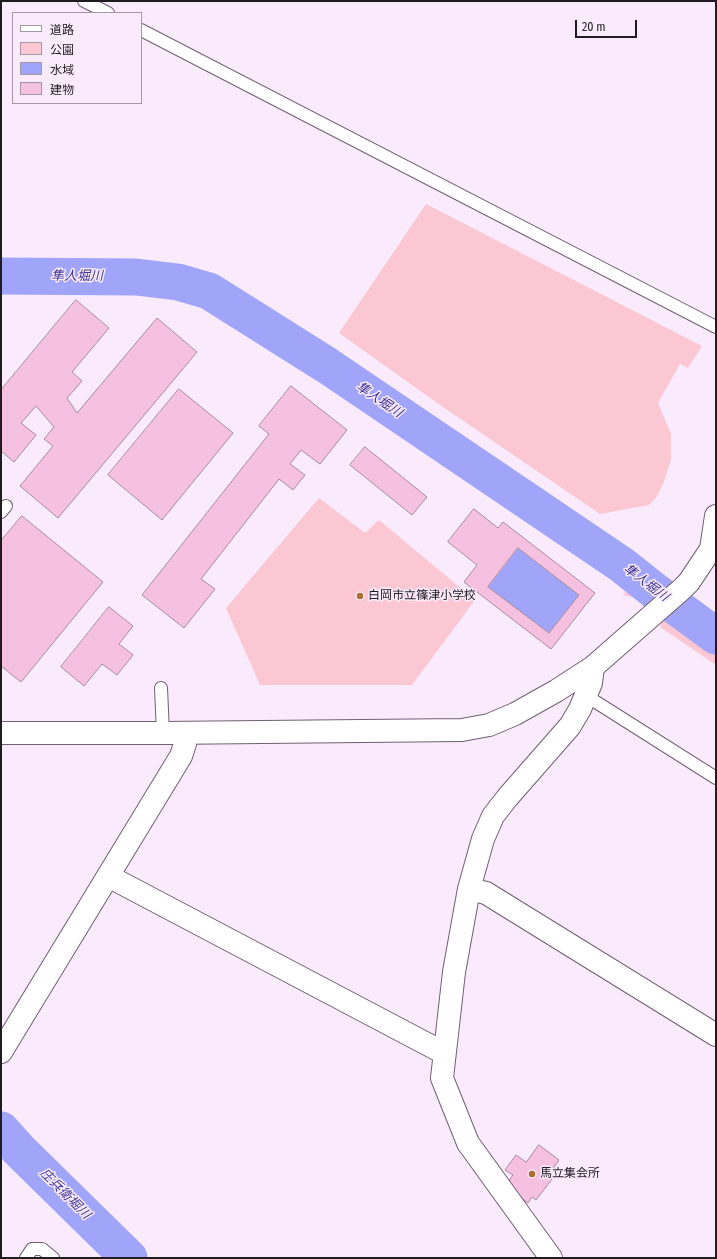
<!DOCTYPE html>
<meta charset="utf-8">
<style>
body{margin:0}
#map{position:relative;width:717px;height:1259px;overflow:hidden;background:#faebfc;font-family:"Fira Sans Condensed","Noto Sans JP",sans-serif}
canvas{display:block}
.frame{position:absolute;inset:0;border:2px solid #201a21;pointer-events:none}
.legend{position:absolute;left:12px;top:12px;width:130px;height:92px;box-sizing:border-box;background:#faebfc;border:1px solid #a397a4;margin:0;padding:5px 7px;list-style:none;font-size:12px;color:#201a21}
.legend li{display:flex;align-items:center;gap:8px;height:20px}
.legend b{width:20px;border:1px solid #a397a4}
.scale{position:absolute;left:575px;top:20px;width:62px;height:18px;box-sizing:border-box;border:2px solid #201a21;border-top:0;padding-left:5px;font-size:12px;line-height:14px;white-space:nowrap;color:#201a21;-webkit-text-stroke:3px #faebfc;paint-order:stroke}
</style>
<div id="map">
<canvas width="717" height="1259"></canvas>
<div class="frame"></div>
<ul class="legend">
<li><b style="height:5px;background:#fff"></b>道路</li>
<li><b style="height:11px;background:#fac7d3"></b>公園</li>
<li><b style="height:11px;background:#a1a5f9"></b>水域</li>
<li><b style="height:11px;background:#f6c1e0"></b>建物</li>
</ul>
<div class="scale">20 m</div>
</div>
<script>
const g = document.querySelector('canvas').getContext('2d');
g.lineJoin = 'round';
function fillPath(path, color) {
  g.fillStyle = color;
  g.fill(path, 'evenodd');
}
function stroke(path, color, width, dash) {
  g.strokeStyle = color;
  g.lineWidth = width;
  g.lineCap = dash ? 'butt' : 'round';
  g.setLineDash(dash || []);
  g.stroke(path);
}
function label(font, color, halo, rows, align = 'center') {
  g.font = font + ' "Fira Sans Condensed","Noto Sans JP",sans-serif';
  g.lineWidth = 3;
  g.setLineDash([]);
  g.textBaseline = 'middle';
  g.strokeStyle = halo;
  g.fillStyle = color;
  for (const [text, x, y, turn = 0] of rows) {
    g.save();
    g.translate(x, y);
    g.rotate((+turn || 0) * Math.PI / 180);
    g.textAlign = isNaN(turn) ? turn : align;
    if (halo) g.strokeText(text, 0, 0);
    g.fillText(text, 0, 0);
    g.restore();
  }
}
fillPath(new Path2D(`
 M426,204L702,346L688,368L680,364L658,403L671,434V460L663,484L656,498L649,505L600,514L440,405L339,333Z
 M319,498L365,533L379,520L475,600L412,685H260L226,608Z
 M647,570L685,599L695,600L716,614V665L660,627L663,619L643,599L623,595Z`), '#fac7d3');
fillPath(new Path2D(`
 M518,548L579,595L549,633L488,587Z`), '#a1a5f9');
stroke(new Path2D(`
 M1,276L136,277L178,282L209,291L328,366L622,565L656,592L716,636
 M1,1130L19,1150L129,1258`), '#a1a5f9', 37);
const building = new Path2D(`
 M76,300L109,328L72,372L82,381L67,398L77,413L157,318L197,352L58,518L20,486L53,446L44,439L54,427L36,406L21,423L36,435L14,462L1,451V390Z
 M291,386L347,430L320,464L301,450L290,464L305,475L293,490L279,479L201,579L215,589L184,628L142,595L269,434L259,426Z
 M179,389L233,433L162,520L108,475Z
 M365,447L427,497L412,515L350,465Z
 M474,509L498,528L503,522L595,593L551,649L464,582L477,565L448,542ZM518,548L579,595L549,633L488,587Z
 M22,516L103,582L21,682L1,666V541Z
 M109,607L133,626L119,644L133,655L117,675L102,664L84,686L61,667Z
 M539,1145L559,1160L552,1170L548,1167L544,1173L552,1179L536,1200L532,1197L528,1203L505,1186L513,1175L505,1170L516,1155L526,1162Z`);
fillPath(building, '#f6c1e0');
stroke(building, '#a48b9a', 1);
const lane = new Path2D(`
 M84,1L108,13
 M141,30L716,327
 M1,512L6,506
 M161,688L163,733
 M585,697L596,702L716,778
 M26,1258L32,1249H42L53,1258`);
const street = new Path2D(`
 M1,733H163L462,730L489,725L515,714L556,691L593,667L682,589L689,582L711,549L716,516
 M108,876L444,1053
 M469,889L486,893L716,1035
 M1,1052L181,756L185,744L186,733
 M551,1258L468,1143L442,1078L454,972L469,889L483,839L493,816L507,798L570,726L580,709L591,683L593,667`);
stroke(lane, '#705f72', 14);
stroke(street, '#705f72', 24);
stroke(lane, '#fff', 12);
stroke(street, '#fff', 22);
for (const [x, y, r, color] of [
 [360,596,4,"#a96f2f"],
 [532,1174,4,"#a96f2f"]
]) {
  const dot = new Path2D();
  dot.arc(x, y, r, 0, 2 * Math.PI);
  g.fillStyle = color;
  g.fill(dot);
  stroke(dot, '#faebfc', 1.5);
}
label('12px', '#201a21', '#faebfc', [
 ["白岡市立篠津小学校",368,596],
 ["馬立集会所",540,1174]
], 'left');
label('italic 13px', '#3d3594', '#faebfc', [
 ["隼人堀川",77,276],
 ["隼人堀川",379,400,34],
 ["隼人堀川",646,583,37],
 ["庄兵衛堀川",65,1194,45]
]);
</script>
